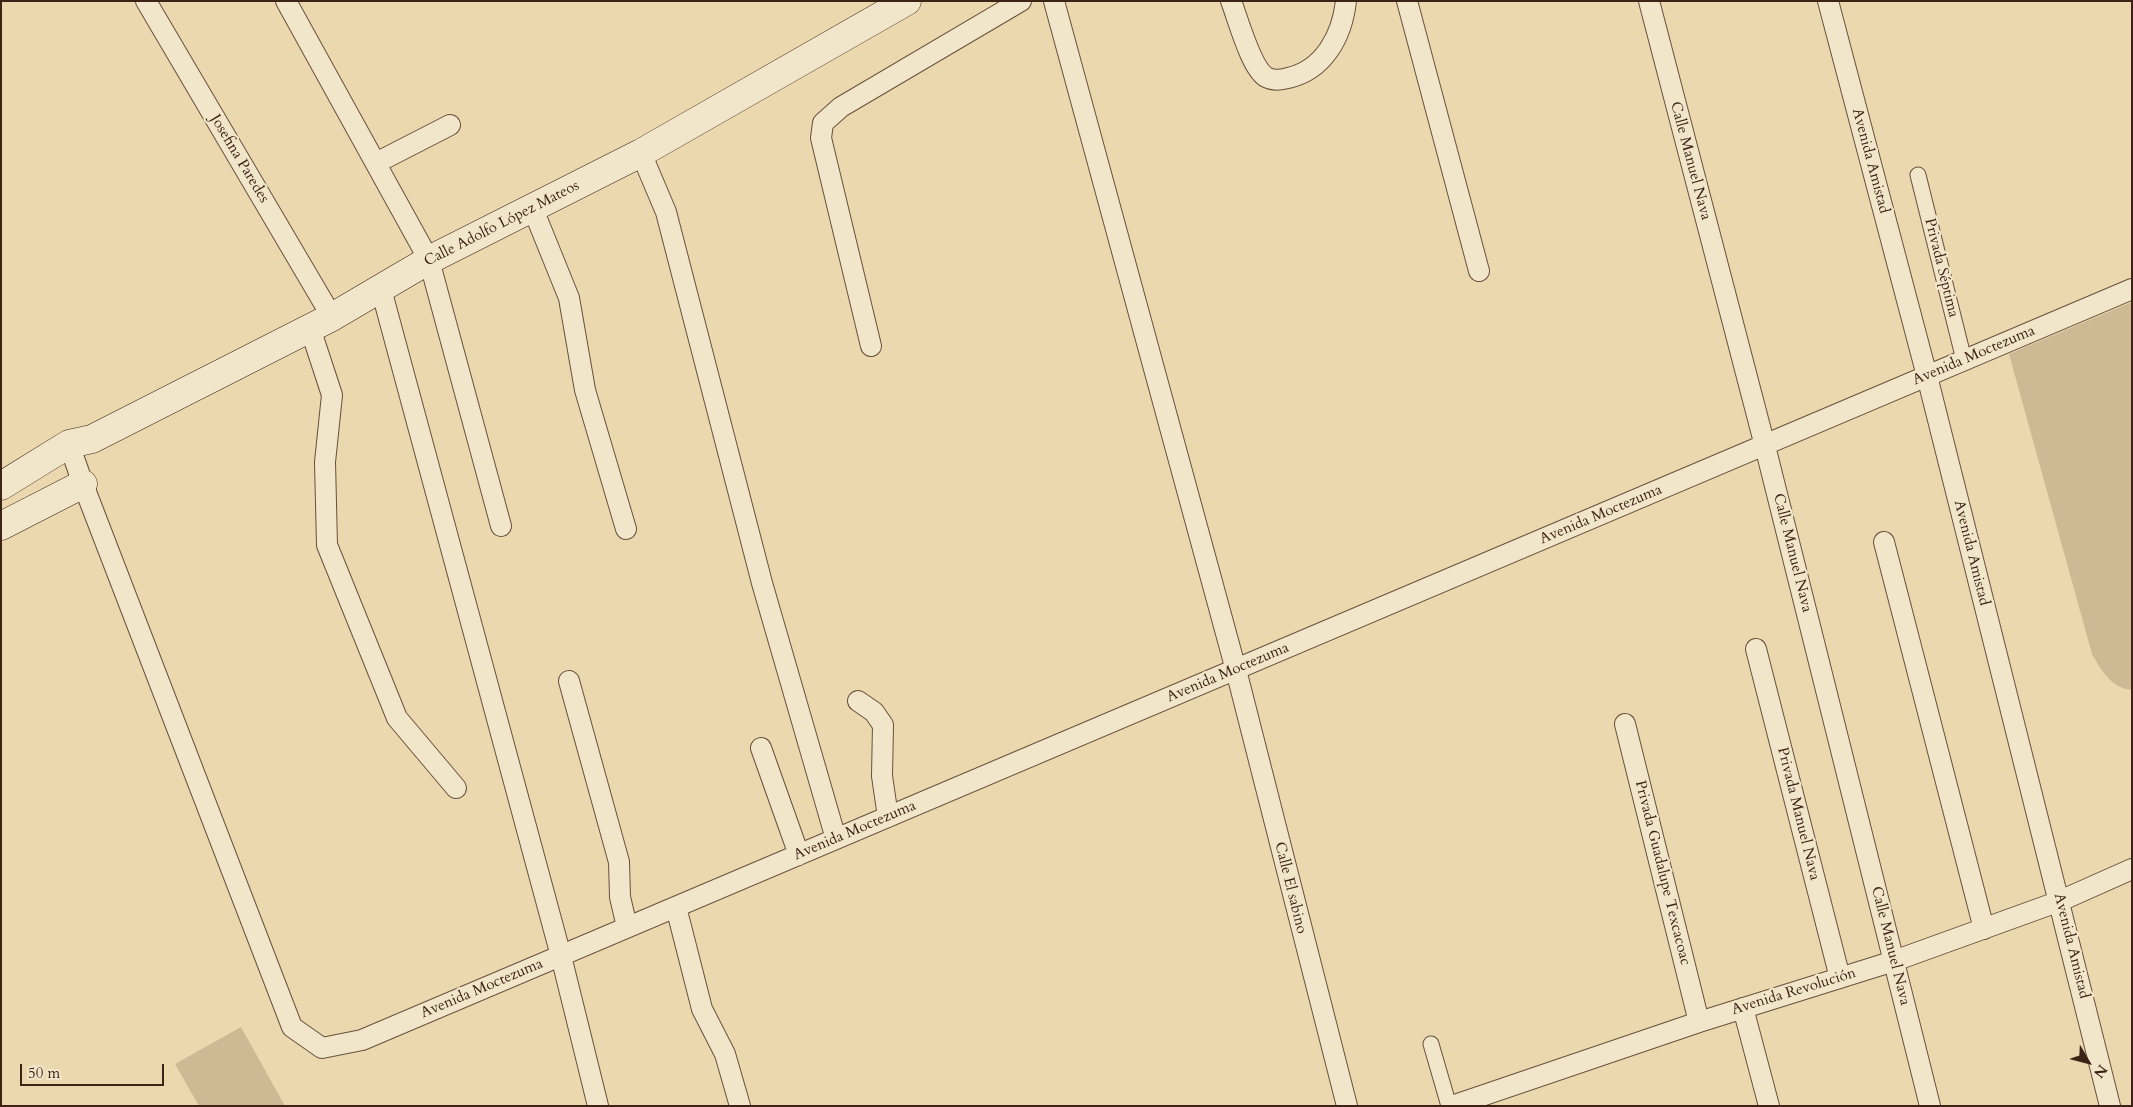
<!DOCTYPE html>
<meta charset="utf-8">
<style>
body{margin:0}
#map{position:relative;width:2133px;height:1107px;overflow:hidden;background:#ebd8ae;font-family:Cardo,serif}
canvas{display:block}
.frame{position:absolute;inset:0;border:2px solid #3c2316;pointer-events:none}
.north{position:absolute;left:2063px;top:1037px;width:50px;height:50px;-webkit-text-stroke:4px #f2e6ca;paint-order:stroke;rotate:127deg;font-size:14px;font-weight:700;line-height:20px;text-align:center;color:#3c2316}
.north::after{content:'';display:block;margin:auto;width:18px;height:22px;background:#3c2316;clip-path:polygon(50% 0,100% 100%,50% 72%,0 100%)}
.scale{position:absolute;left:20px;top:1064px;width:144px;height:22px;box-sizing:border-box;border:2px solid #3c2316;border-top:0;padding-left:6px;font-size:15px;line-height:18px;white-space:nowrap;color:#3c2316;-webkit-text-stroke:4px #f2e6ca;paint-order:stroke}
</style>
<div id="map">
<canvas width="2133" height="1107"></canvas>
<div class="frame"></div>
<div class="north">N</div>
<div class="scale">50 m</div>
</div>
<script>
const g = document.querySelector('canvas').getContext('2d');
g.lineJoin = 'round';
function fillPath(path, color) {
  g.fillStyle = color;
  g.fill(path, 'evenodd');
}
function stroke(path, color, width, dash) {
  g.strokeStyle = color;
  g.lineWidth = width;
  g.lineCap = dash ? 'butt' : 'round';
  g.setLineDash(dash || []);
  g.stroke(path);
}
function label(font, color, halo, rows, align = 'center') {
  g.font = font + ' Cardo,serif';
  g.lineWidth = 4.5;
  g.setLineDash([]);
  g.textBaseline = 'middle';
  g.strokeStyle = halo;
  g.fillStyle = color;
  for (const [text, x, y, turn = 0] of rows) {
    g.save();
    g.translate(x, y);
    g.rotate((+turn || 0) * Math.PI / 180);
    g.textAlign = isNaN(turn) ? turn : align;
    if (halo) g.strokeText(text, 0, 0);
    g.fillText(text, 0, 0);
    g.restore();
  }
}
fillPath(new Path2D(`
 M2132,302V690C2111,688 2101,670 2092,654L2009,354Z
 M241,1027L285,1106H199L175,1064Z`), '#cdb994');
const pedestrian = new Path2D(`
 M1918,175L1964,360
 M1431,1044L1449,1106`);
const minor = new Path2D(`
 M146,1L332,317
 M286,1L429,260L501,526
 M1054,1L1236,670L1347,1106
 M1231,1C1238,19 1251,68 1266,77C1273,81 1281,80 1288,78C1324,70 1342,36 1346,1
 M1407,1L1479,271
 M1649,1L1765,446L1930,1106
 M1828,1L1927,376L2110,1106
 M641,153L666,212L762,583L836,839
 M376,163L450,125
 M533,209L569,298L585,390L626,529
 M381,289L561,956L598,1106
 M310,328L332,395L325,462L327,545L397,718L456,788
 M871,346L821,138L823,123L841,107L1021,1
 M69,444L83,484L292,1027L322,1048L362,1040L2132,289
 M1884,542L1984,929
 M1756,649L1840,978
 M569,681L619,862L620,897L627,927
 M858,701L874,712L883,725L882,776L888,817
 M1625,724L1699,1022
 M761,748L799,855
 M676,907L702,1009L725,1054L740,1106
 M1743,1008L1769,1106
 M1452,1106L1699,1022L1894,961L2060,901L2132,869`);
const secondary = new Path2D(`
 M1,486L69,444L92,439L332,317L429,260L641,153L907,1
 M1,526L83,484`);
stroke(pedestrian, '#68503c', 17);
stroke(minor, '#68503c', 22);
stroke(secondary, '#3c2316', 29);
stroke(pedestrian, '#f2e6ca', 15);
stroke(minor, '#f2e6ca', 20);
stroke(secondary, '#f2e6ca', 28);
label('15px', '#3c2316', '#f2e6ca', [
 ["Josefina Paredes",239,159,59],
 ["Calle Manuel Nava",1690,161,75],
 ["Avenida Amistad",1870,161,75],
 ["Calle Adolfo López Mateos",502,224,-27],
 ["Privada Séptima",1941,268,76],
 ["Avenida Moctezuma",1974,356,-23],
 ["Avenida Moctezuma",1601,515,-23],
 ["Calle Manuel Nava",1792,553,76],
 ["Avenida Amistad",1971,553,76],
 ["Avenida Moctezuma",1228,673,-23],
 ["Privada Manuel Nava",1798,814,76],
 ["Avenida Moctezuma",855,831,-23],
 ["Privada Guadalupe Texcacoac",1662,873,76],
 ["Calle El sabino",1290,888,76],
 ["Calle Manuel Nava",1890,946,76],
 ["Avenida Amistad",2071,946,76],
 ["Avenida Moctezuma",482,989,-23],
 ["Avenida Revolución",1794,992,-17]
]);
</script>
